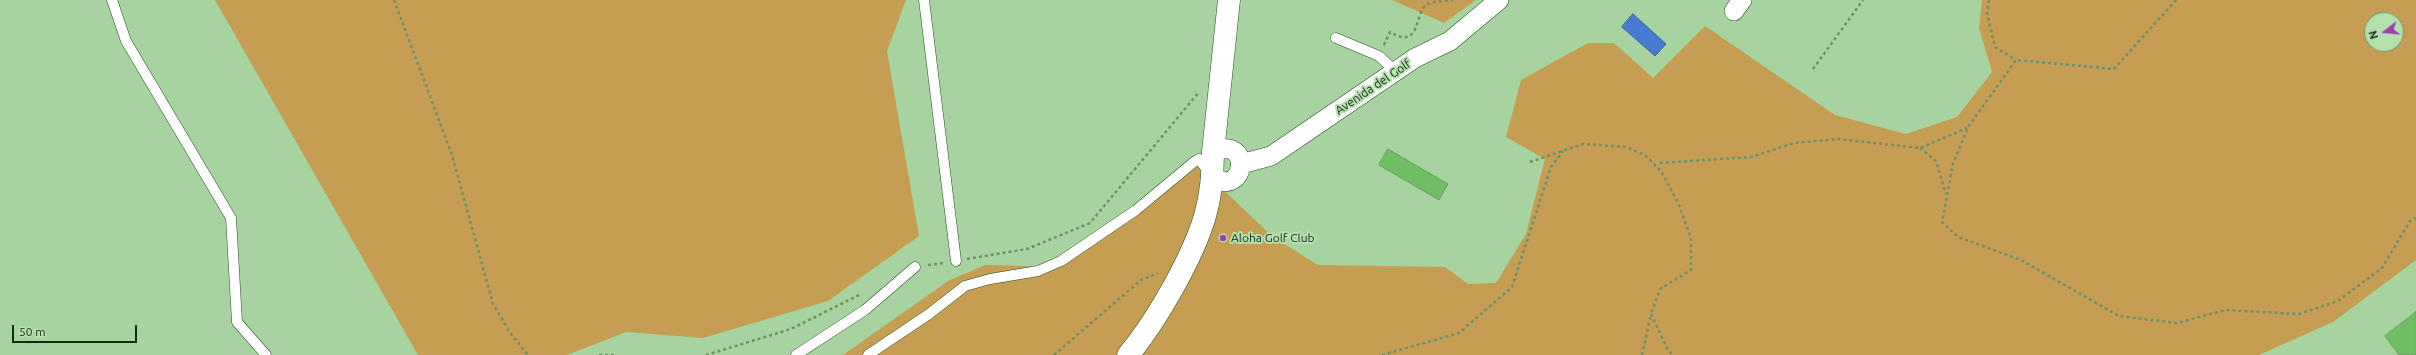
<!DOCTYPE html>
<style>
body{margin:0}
#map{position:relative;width:2416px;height:355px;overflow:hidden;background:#a6d39f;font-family:Ubuntu,sans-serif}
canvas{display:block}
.north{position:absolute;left:2364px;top:12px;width:40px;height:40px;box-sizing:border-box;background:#b3e0ac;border:1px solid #74966f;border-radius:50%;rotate:254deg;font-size:11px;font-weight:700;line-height:16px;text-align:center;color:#162814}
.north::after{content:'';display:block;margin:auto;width:14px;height:18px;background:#9b41ac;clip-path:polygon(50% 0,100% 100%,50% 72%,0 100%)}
.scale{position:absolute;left:12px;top:325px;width:125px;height:18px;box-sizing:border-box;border:2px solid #162814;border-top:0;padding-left:5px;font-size:12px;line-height:14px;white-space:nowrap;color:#162814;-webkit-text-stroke:3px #b3e0ac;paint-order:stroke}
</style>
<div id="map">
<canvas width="2416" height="355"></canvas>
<div class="north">N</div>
<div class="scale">50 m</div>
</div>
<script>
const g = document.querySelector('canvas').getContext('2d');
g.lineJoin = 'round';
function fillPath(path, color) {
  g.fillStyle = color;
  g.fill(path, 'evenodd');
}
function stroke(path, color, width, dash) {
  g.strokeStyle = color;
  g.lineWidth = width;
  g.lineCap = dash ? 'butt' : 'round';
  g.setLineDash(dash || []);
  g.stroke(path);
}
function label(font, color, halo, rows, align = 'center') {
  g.font = font + ' Ubuntu,sans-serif';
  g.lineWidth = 4;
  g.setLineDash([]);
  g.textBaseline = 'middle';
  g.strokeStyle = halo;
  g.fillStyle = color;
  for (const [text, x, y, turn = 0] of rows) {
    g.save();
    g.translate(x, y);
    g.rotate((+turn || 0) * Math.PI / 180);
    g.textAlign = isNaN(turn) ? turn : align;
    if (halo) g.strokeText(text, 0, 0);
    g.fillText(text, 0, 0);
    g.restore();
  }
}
fillPath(new Path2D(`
 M215,0H906L887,51L919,236L828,301L703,338L626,332L567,355H418Z
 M1392,0H1476L1444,23Z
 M1982,0H2416V260L2333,322L2259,355H843L948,281L985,265L1056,267L1137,216L1198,166L1273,237L1318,265L1445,267L1468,284L1496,283L1526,234L1545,159L1506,137L1521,80L1588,43H1614L1653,78L1705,26L1835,115L1906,134L1957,117L1992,72L1979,28ZM2372,20H2396V44H2372Z`), '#c69e53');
const water = new Path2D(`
 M1633,14L1666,44L1655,56L1622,27Z`);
fillPath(water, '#487ad3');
stroke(water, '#39619a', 1);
const building = new Path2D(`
 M1388,149L1448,184L1439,200L1379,165Z
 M2416,312V355H2399L2385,336Z`);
fillPath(building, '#70be64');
stroke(building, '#719c6a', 1);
const service = new Path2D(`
 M112,0L126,41L231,218L237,322L266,355
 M924,0L956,261
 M1336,38L1379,56L1396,72
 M796,355L865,310L915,267
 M868,355L929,314L965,286L990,279L1038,271L1061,261L1136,210L1194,162L1199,159L1210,174`);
const minor = new Path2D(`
 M1734,11L1742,0
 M1241,164L1271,156L1415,58L1450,41L1499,0
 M1213,177C1246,199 1253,134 1213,152`);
const tertiary = new Path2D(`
 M1128,355C1156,322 1193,257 1205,216C1211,195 1213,174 1213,152L1229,0`);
stroke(service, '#274e21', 11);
stroke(minor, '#274e21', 20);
stroke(tertiary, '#274e21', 23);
stroke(new Path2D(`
 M394,0L452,155L493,304L511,334L528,355
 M1989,0L1987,13L1995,47L2016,60
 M2176,0L2114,69L2016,60L1968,127L1953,164L1942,222L1958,237L2021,260L2119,316L2177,323L2226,310L2299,314L2338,301L2382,268L2410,221L2416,218
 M1384,45L1390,32C1421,51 1415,12 1426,5C1432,1 1445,1 1453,0
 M1813,69L1863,0
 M1920,148L1936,161L1946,194
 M1530,162L1583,144L1627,147L1646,156L1661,171L1679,205L1691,238V270L1660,289L1651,314
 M1660,163L1751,157L1794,143L1838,139L1920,148L1967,128
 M967,259L1027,249L1090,223L1199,92
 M928,265L943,263
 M599,355H615
 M706,355L791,329L861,294
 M1054,355L1141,280L1158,273
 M1382,355L1459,333L1512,287L1551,167L1563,151
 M1642,355L1651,314L1668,350L1673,355`), '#6e9169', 2.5, [3, 3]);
stroke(service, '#fff', 10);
stroke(minor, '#fff', 19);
stroke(tertiary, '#fff', 22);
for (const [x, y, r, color] of [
 [1223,238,4,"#9b41ac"]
]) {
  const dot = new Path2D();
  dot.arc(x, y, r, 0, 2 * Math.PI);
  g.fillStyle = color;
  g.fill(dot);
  stroke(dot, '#b3e0ac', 1.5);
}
label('12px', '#162814', '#b3e0ac', [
 ["Avenida del Golf",1373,87,-34]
]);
label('12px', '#162814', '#b3e0ac', [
 ["Aloha Golf Club",1231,238]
], 'left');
</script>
